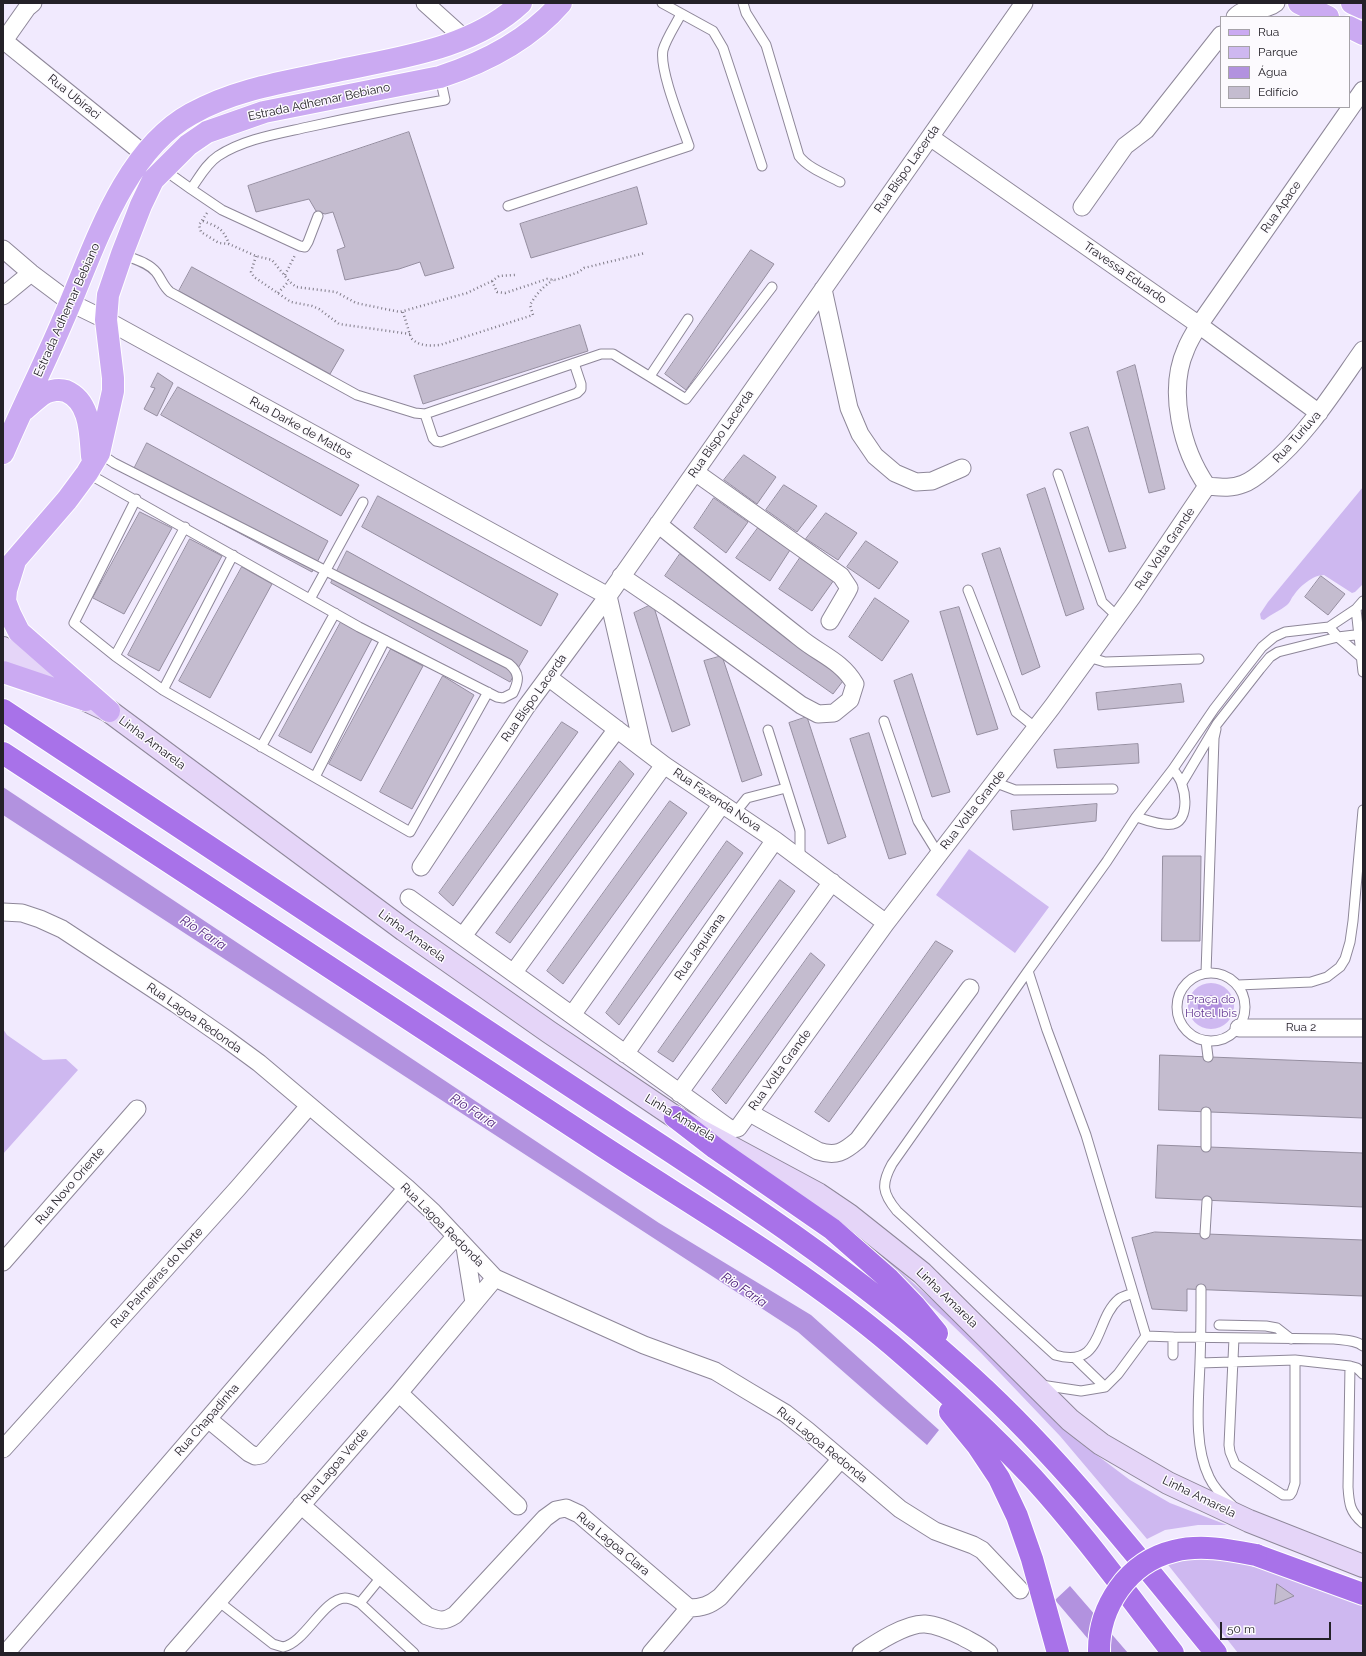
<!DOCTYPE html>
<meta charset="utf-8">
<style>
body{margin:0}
#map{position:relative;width:1366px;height:1656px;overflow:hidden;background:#f1eafe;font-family:Raleway,sans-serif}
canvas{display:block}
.frame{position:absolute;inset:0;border:4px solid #242128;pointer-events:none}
.legend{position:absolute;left:1220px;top:16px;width:130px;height:92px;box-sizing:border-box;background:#fcfafe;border:1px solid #a6a3a8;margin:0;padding:5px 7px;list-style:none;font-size:12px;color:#242128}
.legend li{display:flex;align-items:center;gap:8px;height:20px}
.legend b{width:20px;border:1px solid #a6a3a8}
.scale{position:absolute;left:1220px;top:1622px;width:111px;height:18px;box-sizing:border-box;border:2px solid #242128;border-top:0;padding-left:5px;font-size:12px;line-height:14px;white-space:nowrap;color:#242128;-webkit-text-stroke:3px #fcfafe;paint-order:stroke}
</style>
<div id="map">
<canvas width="1366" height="1656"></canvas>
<div class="frame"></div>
<ul class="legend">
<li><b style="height:5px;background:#cbaaf2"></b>Rua</li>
<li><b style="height:11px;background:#ceb8f0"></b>Parque</li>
<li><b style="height:11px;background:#b292df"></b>Água</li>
<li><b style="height:11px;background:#c4bccf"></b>Edifício</li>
</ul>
<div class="scale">50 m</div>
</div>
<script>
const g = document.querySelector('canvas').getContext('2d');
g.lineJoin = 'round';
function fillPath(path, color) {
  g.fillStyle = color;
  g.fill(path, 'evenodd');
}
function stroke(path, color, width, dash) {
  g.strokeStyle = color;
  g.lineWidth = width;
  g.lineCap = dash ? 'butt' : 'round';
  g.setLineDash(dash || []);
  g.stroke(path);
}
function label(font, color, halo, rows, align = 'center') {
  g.font = font + ' Raleway,sans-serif';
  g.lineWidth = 3;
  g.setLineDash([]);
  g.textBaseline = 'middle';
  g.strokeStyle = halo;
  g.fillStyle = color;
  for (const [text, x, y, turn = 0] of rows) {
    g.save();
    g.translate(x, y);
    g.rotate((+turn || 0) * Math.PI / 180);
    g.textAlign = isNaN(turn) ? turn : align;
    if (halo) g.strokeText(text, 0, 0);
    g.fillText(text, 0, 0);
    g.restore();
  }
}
fillPath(new Path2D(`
 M1363,487V584L1355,592L1352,593L1324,575C1313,575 1300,586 1294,595C1291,598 1290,603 1287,605C1280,611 1271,614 1264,620L1261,619L1260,614L1268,602Z
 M969,849L1049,907L1015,953L936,895Z
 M1188 1006a23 23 0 1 1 46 0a23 23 0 1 1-46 0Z
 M3,1029L7,1035L43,1060L66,1059L78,1070L3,1154Z
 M848,1229L872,1246L938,1305L1078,1441L1130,1480L1170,1503L1227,1525H1198L1165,1530L1147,1539L1060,1436L981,1353L947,1320L866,1248Z
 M1219,1554L1363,1602V1653H1238L1165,1561Z`), '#ceb8f0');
fillPath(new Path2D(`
 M3,787L659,1223L811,1315L939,1430L927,1445L798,1332L3,815Z
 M1198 1007a12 12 0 1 1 24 0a12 12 0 1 1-24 0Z
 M1070,1586L1128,1653H1100L1055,1600Z`), '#b292df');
const building = new Path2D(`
 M409,132L454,268L425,276L420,262L399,269L345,280L337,250L345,247L333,212L325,214L316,211L309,199L256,212L248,186Z
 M637,187L647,224L531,258L520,224Z
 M751,250L774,264L686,390L665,374Z
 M192,267L344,350L330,374L179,291Z
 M580,325L588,351L423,404L414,376Z
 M1135,365L1165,489L1149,493L1117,372Z
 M158,373L173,383L157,416L144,409L155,388L151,387Z
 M178,387L359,485L341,516L161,415Z
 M1088,427L1126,548L1109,552L1070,433Z
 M147,443L328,541L312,572L131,475Z
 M744,455L776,477L757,504L724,480Z
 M784,485L817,506L797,532L766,510Z
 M1045,488L1084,609L1066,616L1027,495Z
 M378,496L558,594L541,626L362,527Z
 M714,498L748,522L726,553L694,528Z
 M140,512L172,528L124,614L93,598Z
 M826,513L857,533L838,560L806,539Z
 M758,528L790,550L770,581L736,558Z
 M190,539L222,556L159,671L128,655Z
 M866,541L898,562L879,589L847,567Z
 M1000,548L1040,667L1022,675L982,554Z
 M347,551L528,651L510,682L331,583Z
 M680,554L849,673L833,694L665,576Z
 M800,558L834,580L812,611L779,589Z
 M242,567L272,584L210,698L179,681Z
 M1321,576L1345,594L1328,615L1305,597Z
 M875,598L909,621L882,661L849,637Z
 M653,604L690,725L672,732L634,613Z
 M959,607L998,729L977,735L940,612Z
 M341,622L372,639L311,753L279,736Z
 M391,649L423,666L361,781L329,764Z
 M722,656L762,775L742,782L704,661Z
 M912,674L950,792L932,797L894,681Z
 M443,676L474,695L412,809L380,792Z
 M1181,684L1184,702L1098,710L1096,693Z
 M807,717L846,837L828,844L789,723Z
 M562,722L578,732L453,906L439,893Z
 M869,733L906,854L889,859L850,739Z
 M1138,744L1139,763L1057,768L1054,750Z
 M620,761L634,774L510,943L496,933Z
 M670,801L687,813L563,984L547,971Z
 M1097,804L1096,821L1013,830L1011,811Z
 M727,841L743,853L619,1025L606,1013Z
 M1163,856H1201L1200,941H1162Z
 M780,880L795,891L673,1062L658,1052Z
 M936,941L953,951L829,1122L815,1112Z
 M811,953L825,965L726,1104L712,1090Z
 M1160,1055L1363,1063V1118L1159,1110Z
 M1158,1145L1363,1153V1207L1156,1198Z
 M1155,1232L1363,1240V1296L1187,1289V1311L1152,1309L1132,1238Z
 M1277,1584L1294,1596L1275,1604Z`);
fillPath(building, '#c4bccf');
stroke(building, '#958ea0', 1);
const lane = new Path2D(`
 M662,3L713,31L723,48L762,166
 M743,3L746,13L766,45L799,156C808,168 827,175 840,182
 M163,169L191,189C199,178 206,164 218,156C244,139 277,134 308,127C353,117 399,108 445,100L440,77
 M191,189L222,210L300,246L305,247L308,242L318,216
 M508,206L689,146C682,125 659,70 663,50C666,39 676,24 681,14
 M122,254C133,259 148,262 156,272C161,278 163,286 170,292L357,395L415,413L425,414L601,354H613L686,399L772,287
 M650,376L688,319
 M425,414L433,438L436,441L441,442L577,393L581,389V384L574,363
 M87,473L359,627L497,697L503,698L513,693C519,681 520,673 509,664L114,463L99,453
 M1058,474L1102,602L1118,617
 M136,499L74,623L115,656L163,690L410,832L488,692
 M968,590L1016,712L1036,728
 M310,599L363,502
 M1356,609L1363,672
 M1329,627L1338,637L1361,657
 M115,656L185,527
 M1088,657L1105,662L1199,659
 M163,690L233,555
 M884,721L918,821L939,855
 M768,730L800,831V858
 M261,747L335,613
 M315,777L385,640
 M994,782L1015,790L1113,789
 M1182,783L1217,724L1260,669L1270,657L1278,652L1338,637L1363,634
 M735,813L747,798L786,788
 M1136,817C1147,820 1161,826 1173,824C1188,820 1186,796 1182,785C1181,779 1176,774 1173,769
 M1028,971L892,1164C881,1184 882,1193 897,1211L1055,1355C1104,1369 1094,1320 1119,1299C1123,1296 1129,1295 1133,1293
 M1177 1007a34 34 0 1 1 68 0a34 34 0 1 1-68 0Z
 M1206,973L1214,738L1216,729
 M1238,985L1311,982L1327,977L1340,967L1345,959L1350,942L1353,921L1363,810
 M1206,1041L1208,1057
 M1206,1112V1147
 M1205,1234L1207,1201
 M1201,1289C1201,1314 1201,1338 1200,1362C1199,1398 1193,1444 1209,1477C1214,1488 1223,1497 1232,1505
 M1219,1325L1266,1326L1277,1328L1291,1339
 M1146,1336L1086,1135L1047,1030L1028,971L1107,861L1136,817L1173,769L1214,709L1262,647L1274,637L1285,632L1329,627L1356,609L1363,601
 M1146,1336L1173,1337
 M1234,1338L1229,1445L1230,1452L1235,1464L1283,1495H1290L1292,1492L1295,1483V1360
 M1173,1355V1337L1334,1339C1343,1340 1356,1340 1363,1346
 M1075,1358L1105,1387
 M1200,1363L1295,1360L1350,1366L1357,1368L1363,1374
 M1350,1366L1348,1487C1349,1504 1350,1512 1363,1523
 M1041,1385L1081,1391L1105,1387L1118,1374L1146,1336
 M218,1601L273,1644L283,1647C305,1643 323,1599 345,1598C351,1598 355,1601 360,1603L414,1653
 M360,1603L382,1576`);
const street = new Path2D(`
 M425,3L465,39
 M1235,17C1247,4 1264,13 1276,3
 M3,40L144,154
 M3,42L27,8L33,3
 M930,137L1199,325L1319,413
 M1082,207L1125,146L1146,130L1221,35
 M3,249L31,273L71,303L106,320L608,596
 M823,289L849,408L860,434L875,456L895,473L916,482L932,481L962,468
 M3,296L31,273
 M695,472L841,576L849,588L847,592L830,621
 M1207,486C1182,450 1167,391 1186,349C1189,341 1194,333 1199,325L1363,90
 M1207,486C1219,487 1231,489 1243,484C1252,481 1261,473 1268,467C1307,435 1334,391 1363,350
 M621,576L668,608L801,705L818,714L834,713L850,700L855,684C841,660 819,654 799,637C752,600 705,562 658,524
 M608,596L643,748
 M548,677L664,765L775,840L886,923
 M421,867L526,707L608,596L1024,3
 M409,898L726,1126L731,1129L738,1128L886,923L1052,707L1132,597L1207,486
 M3,912L22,913L40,919L62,929L176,1004L225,1038L259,1063L407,1188L433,1212L495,1278L644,1345L715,1371L748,1391L785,1413L808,1431L900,1509L935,1531L973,1545L982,1550L1020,1590
 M463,936L617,729
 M514,972L664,765
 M572,1015L722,804
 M1239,1028H1363
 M625,1054L775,840
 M679,1093L832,882
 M750,1113L818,1151C836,1157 844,1152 858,1140L970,988
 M465,1247L474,1303
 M3,1262L137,1109
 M399,1393L518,1506
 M208,1419L249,1453L255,1456L261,1455L456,1236
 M3,1449L238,1188L309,1106
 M301,1505L427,1616C440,1621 444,1622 455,1615L545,1518L556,1510L566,1508L579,1514L689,1608C702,1608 710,1605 720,1597L841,1459
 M6,1653L407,1188
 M173,1653L399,1393L495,1278
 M651,1653L689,1608
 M861,1653C876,1643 906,1623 925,1624C938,1625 951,1631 963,1637C972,1642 981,1646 989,1653`);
const secondary = new Path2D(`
 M3,648L49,673L86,700L109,711L404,930L549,1032L675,1117L818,1194L849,1215L922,1273L1070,1420L1101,1444L1168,1483L1249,1521L1363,1566`);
const primary = new Path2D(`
 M1299,3L1328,17
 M1352,3L1363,8
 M1349,27L1363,34
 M24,410C31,404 38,397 45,393C51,390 60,389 66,391C91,402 90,433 92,456
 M3,453C22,408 44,365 63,320C93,252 122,152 191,114C237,88 291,81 341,70C403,57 473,48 521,3
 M15,561L6,590L5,601L10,614L19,632L109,711
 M3,574L67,500L87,473L99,453L113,391V378L106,320L108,295L122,254L141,205L153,180L188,145L207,132L264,112L440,77C486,62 529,40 561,3
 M3,672L86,700`);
const highway = new Path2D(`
 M3,710C180,827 357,945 534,1062C678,1158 828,1248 957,1364C1055,1450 1134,1553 1216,1653
 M3,753C198,882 395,1009 590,1138C691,1205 799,1266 892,1345C941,1387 989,1431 1033,1478C1083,1533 1127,1594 1173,1653
 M675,1117L715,1148L832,1229L889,1279L914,1305L937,1333
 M950,1412L977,1445L999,1478L1017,1516L1032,1559L1058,1653
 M1256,1555L1363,1594`);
stroke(lane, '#8e8799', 11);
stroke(street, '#8e8799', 19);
stroke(secondary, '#8e8799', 24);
stroke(primary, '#fff', 24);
stroke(highway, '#fff', 24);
stroke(new Path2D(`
 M207,213L199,225L201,232L219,243L229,244L256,256L272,260L289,281L296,287L336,292L356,303L400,312L467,293L492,281L499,276L515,275
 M203,221C218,227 223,228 229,244
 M256,256L251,272L254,277L291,302L312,306L319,309L339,324L410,334
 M285,275L295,255
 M492,281L497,292L505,293L547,279L556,280L579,272L584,268L645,253
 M278,293L289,281
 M403,312L411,338C419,346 428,346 440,345L533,315L530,305C536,294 543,287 553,280`), '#807c88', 2.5, [1, 3]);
stroke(lane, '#fff', 9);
stroke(street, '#fff', 17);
stroke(secondary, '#e5d5f8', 22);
stroke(primary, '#cbaaf2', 22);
stroke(highway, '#a872e9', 22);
const highwayBridge = new Path2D(`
 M1099,1653C1098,1607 1128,1562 1174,1551C1201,1544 1230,1550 1256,1555`);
stroke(highwayBridge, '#fff', 24, []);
stroke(highwayBridge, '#a872e9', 22);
label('12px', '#242128', '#fcfafe', [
 ["Rua Ubiraci",74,97,39],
 ["Estrada Adhemar Bebiano",319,102,-12],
 ["Rua Bispo Lacerda",907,169,-55],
 ["Rua Apace",1281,207,-55],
 ["Travessa Eduardo",1125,273,35],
 ["Estrada Adhemar Bebiano",67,310,-66],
 ["Rua Darke de Mattos",301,428,29],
 ["Rua Bispo Lacerda",721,434,-55],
 ["Rua Turiuva",1297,437,-48],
 ["Rua Volta Grande",1165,549,-56],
 ["Rua Bispo Lacerda",534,698,-55],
 ["Linha Amarela",152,743,37],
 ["Rua Fazenda Nova",717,800,34],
 ["Rua Volta Grande",973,810,-52],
 ["Linha Amarela",412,936,36],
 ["Rua Jaquirana",700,947,-55],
 ["Rua Lagoa Redonda",194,1018,35],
 ["Rua 2",1301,1027],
 ["Rua Volta Grande",780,1070,-54],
 ["Linha Amarela",680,1118,31],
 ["Rua Novo Oriente",70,1186,-49],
 ["Rua Lagoa Redonda",442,1225,45],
 ["Rua Palmeiras do Norte",157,1278,-48],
 ["Linha Amarela",947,1298,44],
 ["Rua Chapadinha",207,1420,-49],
 ["Rua Lagoa Redonda",822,1445,39],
 ["Rua Lagoa Verde",335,1466,-49],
 ["Linha Amarela",1199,1497,26],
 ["Rua Lagoa Clara",613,1544,40]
]);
label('12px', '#653a94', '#fcfafe', [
 ["Praça do",1211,999],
 ["Hotel Ibis",1211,1013]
]);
label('italic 13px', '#4d207a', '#fcfafe', [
 ["Rio Faria",203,933,33],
 ["Rio Faria",473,1111,33],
 ["Rio Faria",744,1290,34]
]);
</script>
